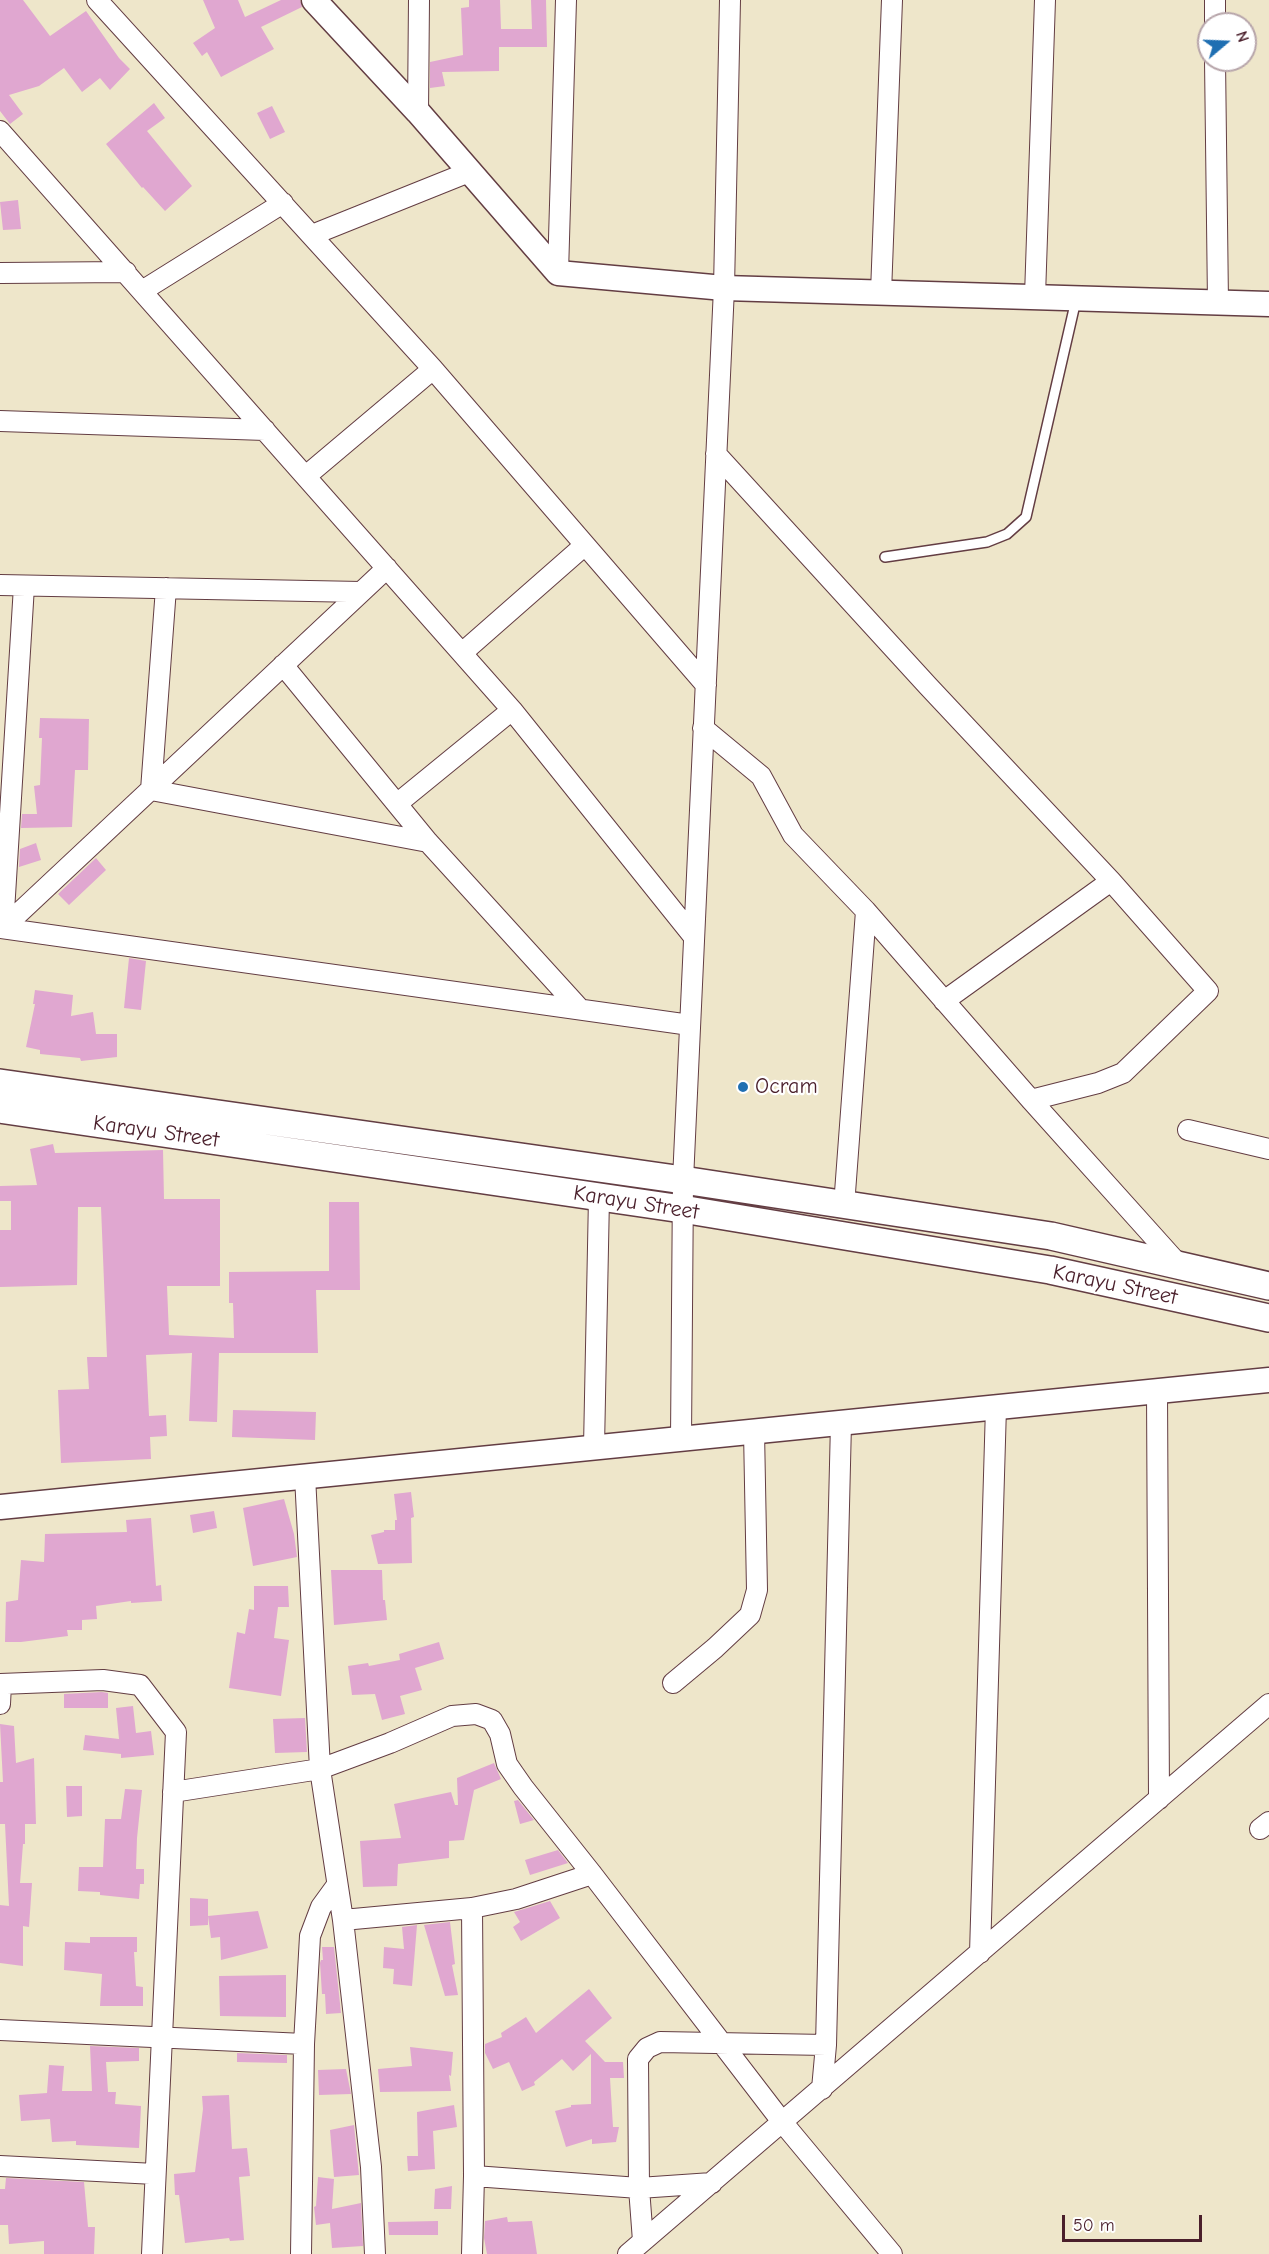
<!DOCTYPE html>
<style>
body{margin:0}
#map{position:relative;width:1269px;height:2254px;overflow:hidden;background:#eee6ca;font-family:"Comic Neue",sans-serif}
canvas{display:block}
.north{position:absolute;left:1197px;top:12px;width:60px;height:60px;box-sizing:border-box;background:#fff;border:2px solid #b7a5aa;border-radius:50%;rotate:71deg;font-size:16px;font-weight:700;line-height:24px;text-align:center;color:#4a1f2b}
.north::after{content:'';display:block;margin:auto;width:21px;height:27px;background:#1f6fb2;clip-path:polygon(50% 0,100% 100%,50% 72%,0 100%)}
.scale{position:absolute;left:1062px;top:2215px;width:140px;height:27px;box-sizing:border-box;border:3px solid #4a1f2b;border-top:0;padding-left:8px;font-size:18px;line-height:21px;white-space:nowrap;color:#4a1f2b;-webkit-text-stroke:4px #fff;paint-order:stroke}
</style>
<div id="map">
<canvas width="1269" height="2254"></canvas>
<div class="north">N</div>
<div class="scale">50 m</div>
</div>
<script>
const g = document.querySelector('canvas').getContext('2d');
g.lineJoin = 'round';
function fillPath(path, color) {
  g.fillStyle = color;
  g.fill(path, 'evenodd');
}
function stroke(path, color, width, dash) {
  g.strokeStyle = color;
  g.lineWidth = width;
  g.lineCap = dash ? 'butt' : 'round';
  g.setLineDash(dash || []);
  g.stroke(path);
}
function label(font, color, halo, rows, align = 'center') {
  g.font = font + ' "Comic Neue",sans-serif';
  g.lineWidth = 4.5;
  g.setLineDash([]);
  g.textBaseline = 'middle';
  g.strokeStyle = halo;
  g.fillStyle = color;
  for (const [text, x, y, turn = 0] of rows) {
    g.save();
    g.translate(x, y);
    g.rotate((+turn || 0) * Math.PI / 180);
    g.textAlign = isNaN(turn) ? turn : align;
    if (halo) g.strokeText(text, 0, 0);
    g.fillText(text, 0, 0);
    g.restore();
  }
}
fillPath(new Path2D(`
 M0,0H23L50,36L86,11L119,58L130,69L110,90L100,78L82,92L64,68L39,86L9,95L23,114L10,124L0,111Z
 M203,0H238L245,17L281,0H300L302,7L261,27L274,49L221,77L207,52L202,56L193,43L215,28Z
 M469,0H500L501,29H532L531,0H546L547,47H499V71L442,72L445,86L430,88V62L463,55L461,8L469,7Z
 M154,103L165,118L147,131L192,186L165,211L143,187L142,188L106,144Z
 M272,106L285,132L270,139L257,113Z
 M18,200L21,229L3,230L0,202Z
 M40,718L89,719L88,770H75L72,827L21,828L22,814H37L34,786L40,785L42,738H39Z
 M36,843L41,860L19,867L20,849Z
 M96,858L106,870L69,905L58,894Z
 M129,958L146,961L141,1010L124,1008Z
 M35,990L73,995L71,1016L93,1012L96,1034H117V1057L81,1061L80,1058L40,1054V1050L26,1047L35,1004H33Z
 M53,1144L55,1153L163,1150L164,1199H220V1286H167L169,1335L234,1338L233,1303H229V1272L329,1271V1202H359L360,1290H316L318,1353H219L217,1422L189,1421L192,1353L146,1355L149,1416L166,1415L167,1436L150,1437L151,1459L61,1463L58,1390L89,1389L87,1357H107L101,1207H78L77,1285L0,1287V1230H11V1201H0V1186L37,1185L30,1149Z
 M233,1410L316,1412L315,1440L232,1437Z
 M411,1492L414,1517L411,1518L412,1563L378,1564L371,1535L384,1532V1530H395V1520H397L394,1494Z
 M284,1499L294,1534L297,1557L253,1566L243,1508Z
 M214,1511L217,1528L193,1533L190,1515Z
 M151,1518L156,1586L161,1585L162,1601L131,1603V1601L96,1606L97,1619L82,1620V1630H67L68,1636L21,1642H5L6,1602L18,1600L21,1560L44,1562L45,1534L127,1532L126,1520Z
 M331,1570H382L383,1600H385L387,1620L334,1625Z
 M254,1586H288L289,1607H278L274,1638L289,1640L281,1696L229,1688L237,1632L245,1634L249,1609L254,1610Z
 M439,1642L444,1659L415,1668L422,1690L400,1696L405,1714L382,1720L375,1694L352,1695L348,1666L368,1663L369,1666L400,1660L399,1654Z
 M102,1692L108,1693V1708H64V1694Z
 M133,1706L136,1733L151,1731L154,1755L121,1758V1754L83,1750L85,1735L119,1739L116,1708Z
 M305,1718L307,1752L275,1753L273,1719Z
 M0,1724L14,1726L16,1763L34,1758L36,1824H25V1844H23L20,1883H32L29,1927L23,1926V1966L0,1963V1905L9,1906L5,1824H0V1782H3Z
 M494,1763L501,1779L474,1790L464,1840L449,1841V1858L398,1864L397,1886L363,1887L360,1841L401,1838L394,1804L451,1792L455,1805H458L457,1778Z
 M66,1786H82V1816L67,1817Z
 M125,1789L142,1790L137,1838L136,1869H144V1884H140L139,1899L100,1895V1892L78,1891L79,1867H103L105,1819H121Z
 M518,1800L534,1820L520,1824L514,1801Z
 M558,1850L568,1863L530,1875L525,1860Z
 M190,1898L208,1899V1925L190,1926Z
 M550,1901L560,1918L521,1941L513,1927L520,1922L514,1912Z
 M258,1911L268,1948L221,1960L220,1937L211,1938L208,1916Z
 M450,1922L455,1964L452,1965L458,1995L445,1996L424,1925Z
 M417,1925L412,1986L393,1984L394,1969L383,1968L384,1947L404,1949L402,1927Z
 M90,1937H137V1952H134L136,1986L143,1987V2006H100L102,1974L64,1970L65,1942L90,1943Z
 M322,1947H334L341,2013L326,2014L325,1994H322L320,1963L321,1960H323Z
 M286,1975V2017L220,2016L219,1976Z
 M589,1989L612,2018L585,2041L605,2062H623L624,2078H610L613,2127H619L616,2142L592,2144V2139L566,2147L555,2111L571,2107V2105L591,2104V2054L573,2071L562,2059L534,2082L535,2085L522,2091L509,2062L493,2069L485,2053V2044L502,2037L501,2033L526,2017L536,2033Z
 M90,2046L139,2048V2061L106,2062L108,2092H116L115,2104L141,2106L139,2148L76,2145V2141L52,2142L50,2119L21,2121L19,2095L47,2093L49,2065L64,2066L62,2091H92Z
 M410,2047L453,2052L451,2076L449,2075L451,2091L380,2092L378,2069L412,2066Z
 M237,2053L287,2055V2063L237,2062Z
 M346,2069L351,2094L319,2095L318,2070Z
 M229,2095L232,2149L247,2148L250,2176L239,2177L244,2240L230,2241L229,2238L185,2243L179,2195H175L174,2174L195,2172L203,2109L202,2096Z
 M454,2105L457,2127L433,2131L435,2169L408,2171L407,2156H418L417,2112Z
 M354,2125L359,2175L334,2177L330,2130Z
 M318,2177L334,2179L332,2209L361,2203L363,2246L332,2248L330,2223L316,2225L314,2207L316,2206Z
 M6,2178L84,2182L88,2227H95L94,2254H44V2241L9,2244L8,2225H0V2189H5Z
 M452,2186L451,2209H434L435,2189Z
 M507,2217L508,2222L532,2221L537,2254H487L484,2238L485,2221Z
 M438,2221V2235H389L388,2222Z`), '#e0a7d0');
const service = new Path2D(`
 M885,557L987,542L1007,534L1026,517L1076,300`);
const minor = new Path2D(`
 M97,0L433,369L706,685
 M1215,0V24
 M1215,60L1218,303
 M418,112L419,0
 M0,131L512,710L694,937
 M312,235L469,172
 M0,273L126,272
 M558,273L566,0
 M142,291L283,203
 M881,293L892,0
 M1035,296L1045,0
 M0,421L265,430
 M716,454L928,686L1111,881L1208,991L1123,1073L1098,1083L1031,1100
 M306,476L433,369
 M0,585L361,592
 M166,588L151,790L428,842
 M462,653L585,545
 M283,665L428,842L579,1008
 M703,728L761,776L793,835L866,911L1031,1100L1180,1266
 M398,803L512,710
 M0,928L690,1025
 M3,928L387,568
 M3,928L24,586
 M944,1001L1111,881
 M1188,1130L1269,1149
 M844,1206L866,911
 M1157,1391L1159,1799
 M681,1439L683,1180L724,288L730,0
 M594,1447L599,1197
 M305,1476L320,1769L343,1920L371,2167L375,2254
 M673,1683L715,1648L750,1615L757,1590L754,1431
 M0,1684L103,1680L140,1685L176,1732L152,2254
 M0,1704L1,1684
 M173,1792L320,1769L390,1743L452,1716L476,1714L492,1720L500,1734L507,1764L523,1787L592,1874L783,2123L892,2254
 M1260,1829L1269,1822
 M343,1920L472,1908L516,1899L592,1874
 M980,1953L996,1407
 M0,2030L304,2044
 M822,2089L826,2045L841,1423
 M0,2166L155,2174
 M474,2176L639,2188L712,2183
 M643,2241L639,2188L638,2059L647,2048L660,2042L826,2045
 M301,2254L304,2044L310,1936L321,1907L337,1885
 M472,2254L474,2176L472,1908
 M628,2254L1269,1704`);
const tertiary = new Path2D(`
 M314,0L418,112L558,273L724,288L1269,304
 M0,1507L1269,1380`);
const secondary = new Path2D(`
 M0,1083L683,1180L1051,1236L1269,1286
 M0,1109L682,1209L1050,1270L1269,1318`);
stroke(service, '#633d43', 12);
stroke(minor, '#633d43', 22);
stroke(tertiary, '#633d43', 27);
stroke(secondary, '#633d43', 30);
stroke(service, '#fff', 9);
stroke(minor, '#fff', 20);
stroke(tertiary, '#fff', 24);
stroke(secondary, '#fff', 27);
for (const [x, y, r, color] of [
 [743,1087,6,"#1f6fb2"]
]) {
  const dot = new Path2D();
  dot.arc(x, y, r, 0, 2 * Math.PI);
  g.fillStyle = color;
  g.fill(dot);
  stroke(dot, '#fff', 2);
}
label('22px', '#4a1f2b', '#fff', [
 ["Ocram",755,1087]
], 'left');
label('22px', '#4a1f2b', '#fff', [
 ["Karayu Street",156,1132,8],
 ["Karayu Street",636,1203,9],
 ["Karayu Street",1115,1285,12]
]);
</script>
